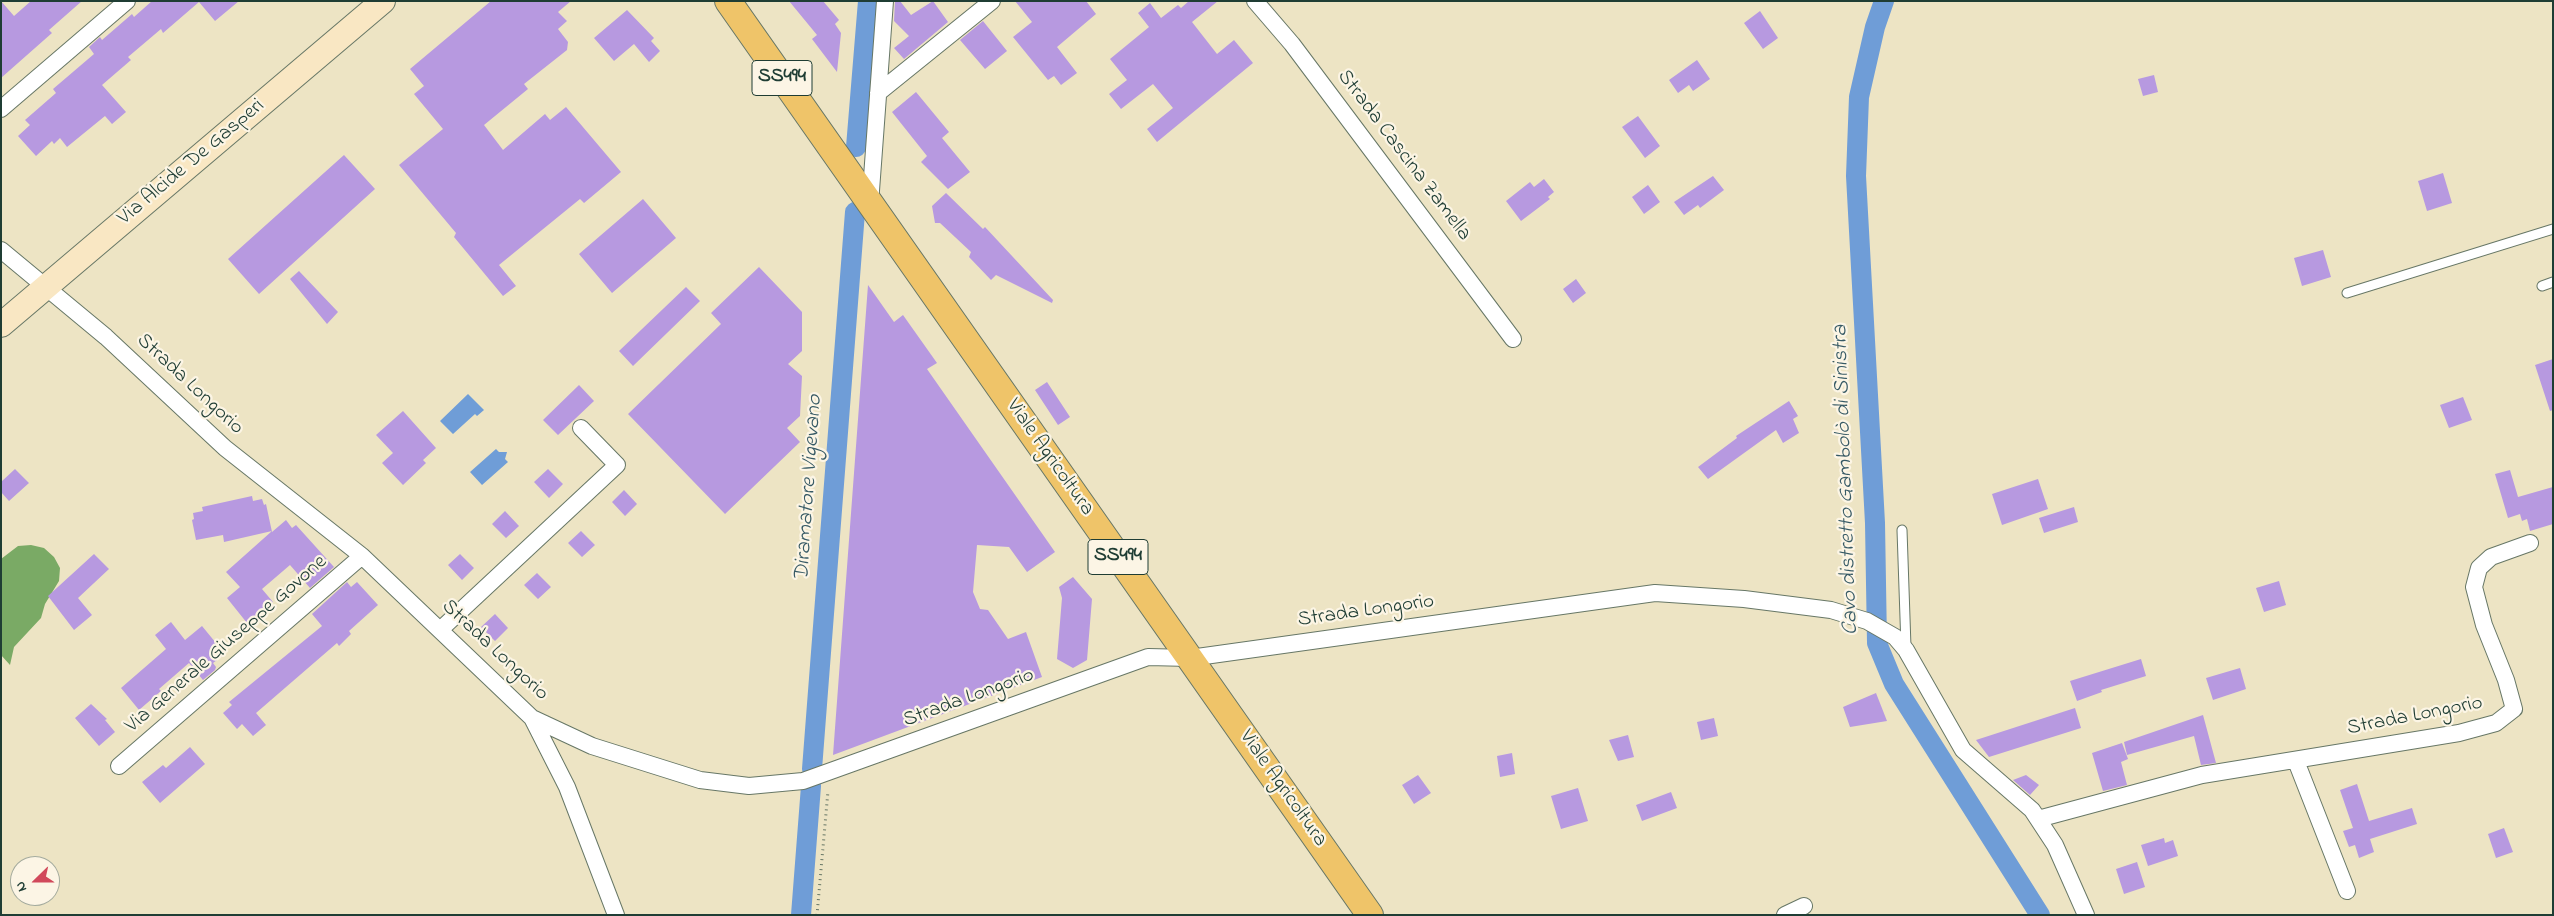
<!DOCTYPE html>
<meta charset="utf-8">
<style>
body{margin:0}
#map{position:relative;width:2554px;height:916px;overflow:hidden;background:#ede4c4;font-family:"Indie Flower",sans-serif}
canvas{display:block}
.frame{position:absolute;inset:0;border:2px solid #1f3d34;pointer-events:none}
.north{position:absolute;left:10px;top:856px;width:50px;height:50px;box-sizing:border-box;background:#fcf5e5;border:1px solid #a4ab9e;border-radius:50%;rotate:248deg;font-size:14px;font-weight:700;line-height:20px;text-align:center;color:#1f3d34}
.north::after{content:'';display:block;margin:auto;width:18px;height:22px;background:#d1495b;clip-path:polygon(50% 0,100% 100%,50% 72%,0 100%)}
</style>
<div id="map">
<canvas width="2554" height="916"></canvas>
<div class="frame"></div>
<div class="north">N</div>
</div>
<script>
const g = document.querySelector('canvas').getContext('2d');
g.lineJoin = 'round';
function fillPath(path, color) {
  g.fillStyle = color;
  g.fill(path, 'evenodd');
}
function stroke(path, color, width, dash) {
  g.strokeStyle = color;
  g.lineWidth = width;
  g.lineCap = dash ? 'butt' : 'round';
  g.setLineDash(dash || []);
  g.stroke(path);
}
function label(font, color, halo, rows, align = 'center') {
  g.font = font + ' "Indie Flower",sans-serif';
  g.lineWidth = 4.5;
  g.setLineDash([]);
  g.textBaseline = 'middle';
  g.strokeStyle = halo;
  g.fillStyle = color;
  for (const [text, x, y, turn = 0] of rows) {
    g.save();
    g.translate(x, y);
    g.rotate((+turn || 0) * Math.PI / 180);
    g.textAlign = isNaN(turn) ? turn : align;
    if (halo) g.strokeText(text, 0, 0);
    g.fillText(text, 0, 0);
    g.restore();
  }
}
fillPath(new Path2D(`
 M31,545L44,548L54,557L60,568L59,581L45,604L41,618L14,647L10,665L1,655V559L18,546Z`), '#7aaa65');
fillPath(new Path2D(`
 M468,394L484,410L477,416L475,414L453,434L440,421Z
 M496,449L499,452H507L505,459L508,462L482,485L470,472Z`), '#6f9dd7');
stroke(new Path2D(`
 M1884,1L1875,27L1859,97L1856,176L1875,523L1877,643L1894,684L2040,915
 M856,147L868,1
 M812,769L855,212
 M801,915L811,786`), '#6f9dd7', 20);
fillPath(new Path2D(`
 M1,1L14,16L31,1H82L49,30L52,33L1,78Z
 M152,1H239L215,21L199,2L163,33L161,29L128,57L131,60L102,85L126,112L112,124L105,116L67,147L60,138L54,144L52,141L36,156L18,136L30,125L25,120L56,93L53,89L94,54L89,47L100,37L102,40L132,14L134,17Z
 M491,1H571L558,12L567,21L558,29L568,42L567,50L524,84L528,89L484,125L503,150L545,114L550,120L566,107L621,172L584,203L580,199L499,265L516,286L503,296L454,237L456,233L399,165L443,129L414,94L424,86L410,69Z
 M789,1H823L839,20L835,24L841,33L837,72L812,39L817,35Z
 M895,1H900L911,15L933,1L948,22L904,59L894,48L909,36L894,21Z
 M1015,1H1086L1096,14L1057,47L1077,73L1061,85L1054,76L1048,80L1013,37L1032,22Z
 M1189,1H1218L1192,22L1217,54L1234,40L1253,63L1157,142L1147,129L1173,108L1153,84L1121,109L1109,94L1127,80L1110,59L1149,27L1138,13L1150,3L1161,18L1178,5L1181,8Z
 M627,10L654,38L651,41L660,51L649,62L634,44L614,61L594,38Z
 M1760,11L1778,38L1763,49L1744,23Z
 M983,21L1007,51L985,69L960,40Z
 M1697,60L1710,79L1693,91L1689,85L1678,93L1669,80Z
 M2154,75L2158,92L2143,96L2138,79Z
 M916,92L949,132L942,138L970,172L948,189L921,162L927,156L892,112Z
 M1638,116L1660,146L1645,158L1622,127Z
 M344,155L375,189L259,294L228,259Z
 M2443,173L2452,203L2427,211L2418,181Z
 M1713,176L1724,190L1700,208L1698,205L1684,215L1674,202Z
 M1544,179L1554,192L1548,197L1550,199L1521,221L1506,201L1530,182L1534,187Z
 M1648,185L1660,202L1644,214L1632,197Z
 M946,193L983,229L985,227L1053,300L1052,303L996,275L991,280L969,257L971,252L940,223H935L932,206Z
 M643,199L676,238L612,293L579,254Z
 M2323,250L2331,277L2302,286L2294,258Z
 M759,267L802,312V351L788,364L802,376L800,416L787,428L800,442L725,514L628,414L721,324L711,313Z
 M299,271L338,312L327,324L290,279Z
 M1576,279L1586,293L1573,303L1563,289Z
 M868,285L894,322L903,315L937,363L927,369L1055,552L1027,572L1009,547L977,545L973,592L980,609L988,610L1008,639L1026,632L1042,677L833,755Z
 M686,287L700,301L633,366L619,351Z
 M2553,359V410L2550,411L2535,365Z
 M1047,382L1070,417L1058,425L1035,390Z
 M579,385L594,401L558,435L543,420Z
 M2463,397L2472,420L2449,428L2440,405Z
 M1789,401L1798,416L1793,419L1799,433L1783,443L1776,430L1708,479L1698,467L1737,438L1736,436Z
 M403,411L436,448L423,460L426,463L403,485L382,463L393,453L376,435Z
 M15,469L29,483L9,501L1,492V482Z
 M548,469L563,484L549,498L534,482Z
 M2510,470L2518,497L2553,487V524L2530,531L2527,519L2522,521L2520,514L2508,518L2495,474Z
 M2038,479L2048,509L2002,525L1992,494Z
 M624,490L637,504L625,516L612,502Z
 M252,496L253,501L262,499L264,505L266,504L272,532L286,520L292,528L296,525L334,567L310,588L290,565L262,589L273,602L247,623L227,598L240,587L226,572L272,531L224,542L223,535L196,540L192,520L194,519L193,513L203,511L202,507Z
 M2074,507L2078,522L2044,533L2039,518Z
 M505,511L519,526L506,538L492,524Z
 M581,531L595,545L582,557L568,543Z
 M94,554L109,569L78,598L92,615L74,630L48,596Z
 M460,554L474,568L462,580L448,565Z
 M537,573L551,587L538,599L524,585Z
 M1073,577L1092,599L1087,660L1073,668L1057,659L1062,598L1059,587Z
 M2279,581L2286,605L2264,612L2256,588Z
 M347,582L351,587L357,582L378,605L349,631L351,634L339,646L337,643L256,713L266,725L253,736L242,724L237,729L223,713L232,705L229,702L322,626L312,614Z
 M495,614L508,628L495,641L481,627Z
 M171,622L185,640L202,626L225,654L213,663L216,667L215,670L203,680L189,663L159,689L161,691L139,710L121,688L166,649L155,635Z
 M2141,659L2146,676L2101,690L2102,692L2077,701L2070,681Z
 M2240,668L2246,689L2213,700L2206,678Z
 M1876,693L1887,721L1850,727L1843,707Z
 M91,704L107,719L105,720L115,732L99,746L75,718Z
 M2075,708L2081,728L1989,757L1976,740Z
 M2203,715L2216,763L2201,765L2194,736L2127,755L2124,742Z
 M1714,718L1718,736L1701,740L1697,722Z
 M1628,735L1634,757L1618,761L1609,740Z
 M2122,743L2128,759L2121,762L2127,785L2103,791L2092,753Z
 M190,747L205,764L160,803L142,782L163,765L166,768Z
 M1512,753L1515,774L1500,777L1497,756Z
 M1418,775L1431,793L1414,804L1402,785Z
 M2026,775L2039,785L2030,795L2013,780Z
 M2357,784L2369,821L2412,808L2417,824L2370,839L2374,852L2359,858L2355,845L2349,847L2343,831L2353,828L2340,790Z
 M1578,788L1588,821L1561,829L1551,796Z
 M1671,792L1677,808L1642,821L1636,805Z
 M2504,828L2513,852L2496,858L2488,834Z
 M2164,838L2165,843L2173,840L2178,856L2148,866L2141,845Z
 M2137,862L2145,887L2124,894L2116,869Z`), '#b799e0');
const lane = new Path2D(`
 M2542,286L2553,282
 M2347,293L2553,229
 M1902,530L1906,647`);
const street = new Path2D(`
 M1255,1L1292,44L1513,339
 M878,93L992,1
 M1,109L127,1
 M870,204L885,1
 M1,250L106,337L225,448L362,556L532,718L592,746L700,780L749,786L803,781L1148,657L1190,658L1655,593L1744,599L1831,610L1867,621L1895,637L1906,650L1963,750L2032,810L2055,845L2086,915
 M440,630L617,465L581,428
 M532,718L567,787L616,915
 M2296,761L2347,891
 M119,766L362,556
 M2038,819L2202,775L2459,733L2496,723L2514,709L2506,680L2484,625L2474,587L2479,568L2491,557L2530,543
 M1785,915L1804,906`);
const secondary = new Path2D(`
 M1,325L383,1`);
const primary = new Path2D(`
 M728,1L1370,915`);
stroke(lane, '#677766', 11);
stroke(street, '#677766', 18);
stroke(secondary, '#677766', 26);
stroke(primary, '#677766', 28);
stroke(new Path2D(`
 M817,915L828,791`), '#677766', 3, [1, 4]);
stroke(lane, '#fff', 9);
stroke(street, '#fff', 16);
stroke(secondary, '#f9e7c3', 24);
stroke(primary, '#efc469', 26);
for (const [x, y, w] of [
 [782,78,60],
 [1118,557,60]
]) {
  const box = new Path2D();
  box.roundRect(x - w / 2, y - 17.5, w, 35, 4);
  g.fillStyle = '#fcf5e5';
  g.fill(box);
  stroke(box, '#1f3d34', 1);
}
label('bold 20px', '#1f3d34', null, [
 ["SS494",782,78],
 ["SS494",1118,557]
]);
label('21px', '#1f3d34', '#fcf5e5', [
 ["Strada Cascina Zamella",1403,156,53],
 ["Via Alcide De Gasperi",192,163,-40],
 ["Strada Longorio",189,385,43],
 ["Viale Agricoltura",1049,458,55],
 ["Strada Longorio",1366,612,-8],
 ["Via Generale Giuseppe Govone",227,645,-41],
 ["Strada Longorio",494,651,43],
 ["Strada Longorio",969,699,-20],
 ["Strada Longorio",2415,717,-11],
 ["Viale Agricoltura",1282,789,55]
]);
label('italic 22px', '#375a65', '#fcf5e5', [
 ["Cavo distretto Gambolò di Sinistra",1847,480,-92],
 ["Diramatore Vigevano",810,488,-86]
]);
</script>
